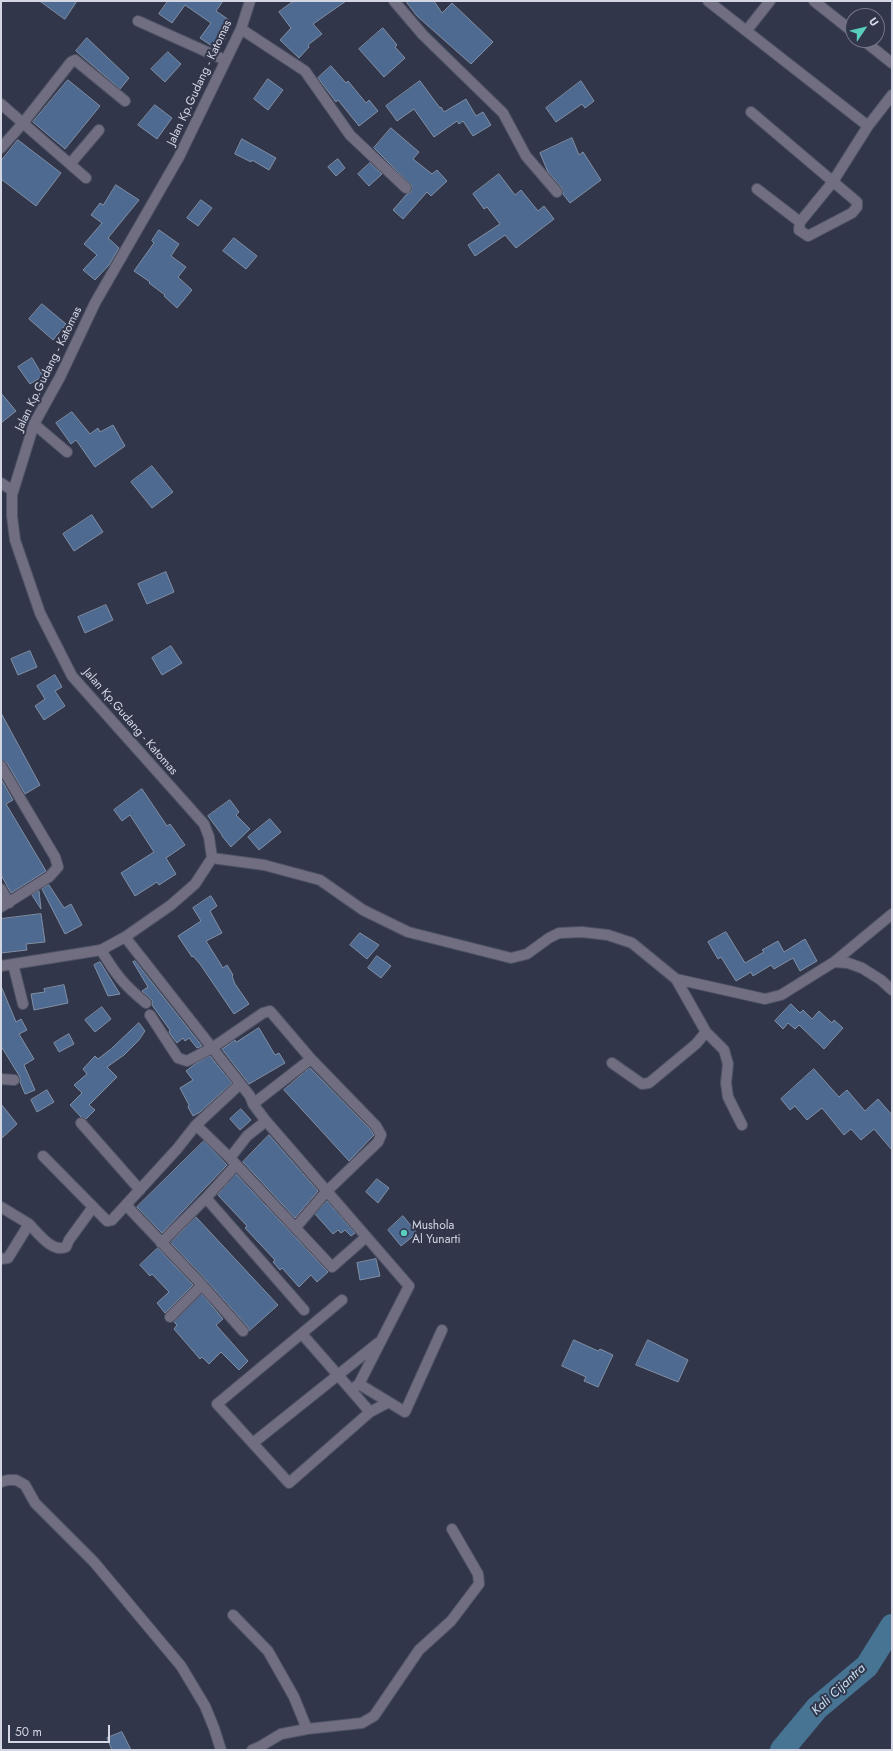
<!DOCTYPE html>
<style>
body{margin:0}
#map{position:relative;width:893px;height:1751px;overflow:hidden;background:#32364a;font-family:Jost,sans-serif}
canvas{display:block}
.frame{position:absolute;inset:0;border:2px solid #d4d7e3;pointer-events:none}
.north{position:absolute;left:845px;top:8px;width:40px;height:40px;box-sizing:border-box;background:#32364a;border:1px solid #737687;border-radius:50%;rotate:55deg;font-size:11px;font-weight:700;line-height:16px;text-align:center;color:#d4d7e3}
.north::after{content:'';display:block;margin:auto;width:14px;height:18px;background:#59cebe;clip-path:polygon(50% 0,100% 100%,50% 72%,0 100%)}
.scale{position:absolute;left:8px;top:1725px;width:102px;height:18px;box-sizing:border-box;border:2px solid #d4d7e3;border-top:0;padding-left:5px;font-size:12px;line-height:14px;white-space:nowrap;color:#d4d7e3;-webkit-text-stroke:3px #32364a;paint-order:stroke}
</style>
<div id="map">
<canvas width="893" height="1751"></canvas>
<div class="frame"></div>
<div class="north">U</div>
<div class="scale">50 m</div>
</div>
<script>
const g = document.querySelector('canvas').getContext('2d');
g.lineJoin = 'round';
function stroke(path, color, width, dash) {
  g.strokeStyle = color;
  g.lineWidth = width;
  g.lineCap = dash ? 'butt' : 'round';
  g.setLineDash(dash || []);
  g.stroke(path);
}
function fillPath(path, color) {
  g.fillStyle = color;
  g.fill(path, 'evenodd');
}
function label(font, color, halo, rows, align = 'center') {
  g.font = font + ' Jost,sans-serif';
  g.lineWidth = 4;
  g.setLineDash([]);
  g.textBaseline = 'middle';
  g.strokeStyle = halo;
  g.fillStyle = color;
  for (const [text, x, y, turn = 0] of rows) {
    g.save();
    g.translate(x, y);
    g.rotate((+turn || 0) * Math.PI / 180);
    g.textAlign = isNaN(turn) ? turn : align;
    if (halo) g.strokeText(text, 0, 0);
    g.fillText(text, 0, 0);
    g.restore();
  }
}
stroke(new Path2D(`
 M782,1750L817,1708L867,1666L892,1626`), '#467492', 24);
const building = new Path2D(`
 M40,1H77L65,19Z
 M168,1H223L216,11L229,20L219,33L226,38L218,50L200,38L211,23L185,5L172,23L159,14Z
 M294,1H346L313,24L322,34L308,45L309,47L299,58L280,40L291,28L279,12Z
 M406,1H434L442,13L452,3L493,42L471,64L417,16Z
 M383,28L397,45L395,47L405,58L384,77L359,49Z
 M87,38L129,78L120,89L76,51Z
 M168,52L181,64L165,82L151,69Z
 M331,66L346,83L348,81L366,103L369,100L378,111L359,126L338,100L336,102L318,78Z
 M268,79L283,90L268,110L254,99Z
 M68,80L100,106L65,149L33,122Z
 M420,81L440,108L441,107L444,112L466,99L476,116L483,112L491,125L473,136L463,121L459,124L457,121L434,137L414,109L397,121L386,106Z
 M581,81L594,101L585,108L582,104L556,122L546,108Z
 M155,105L172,118L157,139L138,125Z
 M391,128L419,152L413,159L432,174L437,170L447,181L431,196L427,192L403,219L393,210L407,194L411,192L412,186L374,148Z
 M572,138L579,155L583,152L601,180L570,203L563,194L562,188L548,172L540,153Z
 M242,139L276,158L269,170L252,160L251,162L235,154Z
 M18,140L61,173L36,206L1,179V161Z
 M338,159L345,168L336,176L328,167Z
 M370,163L382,174L369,186L358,174Z
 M499,174L515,195L521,190L538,211L544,206L554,219L516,248L505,235L475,256L468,245L500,224L487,207L484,209L473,194Z
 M116,185L139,200L108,238L119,248L109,265L95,280L83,270L97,255L84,244L102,223L91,215L100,203L103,205Z
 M201,200L212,208L198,226L187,218Z
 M159,230L179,244L171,256L186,267L178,277L192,290L177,308L164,296L165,295L149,283L150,282L134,271L154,243L152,241Z
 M234,238L257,256L246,269L223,251Z
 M42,304L66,324L53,340L29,319Z
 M32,358L43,376L30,384L18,367Z
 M1,393L16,411L1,423Z
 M72,412L90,434L98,428L100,432L113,425L125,446L95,467L76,440L71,444L56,423Z
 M152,466L173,492L152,508L131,482Z
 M92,515L103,532L74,551L63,534Z
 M166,572L174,592L147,604L138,584Z
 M106,605L113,620L85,633L78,617Z
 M171,646L182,663L162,675L152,658Z
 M30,651L37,667L18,675L11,659Z
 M55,675L62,687L55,691L65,706L44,720L35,706L45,699L37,686Z
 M1,713L40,785L25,794L7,763L1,760Z
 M1,779L13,800L6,804L46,871L11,893L1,875Z
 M142,789L167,826L170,824L185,845L166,858L176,874L159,885L157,882L135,896L121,873L154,852L130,815L122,821L114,810Z
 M230,800L239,812L236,815L250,829L231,847L222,836V835L208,816Z
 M270,819L281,832L259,850L248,837Z
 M49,885L64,908L71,904L82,925L65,934L42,889Z
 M39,891L41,909L32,895Z
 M211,896L217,906L210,911L222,933L206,941L223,968L227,965L233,975L232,976L235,984L249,1004L234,1014L200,964L193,956L192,957L178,936L201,921L193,908Z
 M41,914L45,942L26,944L27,950L1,953V919Z
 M726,932L745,963L764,952L762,950L778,941L784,952L805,939L817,961L800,971L793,958L774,969L771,965L753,976L751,972L736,981L721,957L718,959L708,942Z
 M360,933L379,945L367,959L350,945Z
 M377,956L391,966L381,978L368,968Z
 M135,961L202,1046L197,1048L189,1038L185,1041L183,1038L177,1043L173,1038L169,1032L170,1030L152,1005V1000L142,991L148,987L133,962Z
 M100,962L120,994L108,996L94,965Z
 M64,985L68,1003L34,1010L31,994L45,992L44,989Z
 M1,986L16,1022L21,1019L27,1030L19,1034L34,1059L24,1065L35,1090L28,1093L25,1094L20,1082V1077L1,1046Z
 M791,1004L800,1013L803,1010L812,1019L819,1011L832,1023L834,1020L843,1028L824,1049L799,1025L795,1029L788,1023L783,1029L775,1021Z
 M102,1007L111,1019L95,1032L85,1020Z
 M139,1023L145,1031L139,1040L124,1055L107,1067L117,1077L89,1105L95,1110L86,1119L81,1117L70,1105L82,1093L74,1085L87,1074L83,1069L95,1056L98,1059L111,1049Z
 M259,1028L275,1055L279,1053L285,1063L249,1084L222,1049L235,1040L236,1042Z
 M69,1034L74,1044L59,1052L54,1043Z
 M210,1056L232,1083L200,1112L193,1116L188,1107L189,1105L180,1088L193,1080L186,1071L195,1064Z
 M310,1068L371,1130L374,1135L349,1161L284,1090Z
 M814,1069L839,1097L847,1090L865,1111L878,1099L892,1115V1150L874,1129L861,1140L851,1129L844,1135L822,1108L807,1120L795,1106L790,1110L781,1099Z
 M47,1090L54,1102L37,1112L31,1100Z
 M1,1104L17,1124L1,1139Z
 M241,1109L251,1120L240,1130L230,1119Z
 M269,1135L318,1191L295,1218L243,1162Z
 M204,1141L227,1165L162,1233L137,1207Z
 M236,1174L328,1272L317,1282L311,1275L299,1287L282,1268L280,1270L273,1262L275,1260L245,1228L247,1226L218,1195Z
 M377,1179L389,1188L378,1203L366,1192Z
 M327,1201L355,1233L351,1236L345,1230L341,1233L338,1230L333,1234L315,1214Z
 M403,1216L417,1233L401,1246L388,1230Z
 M196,1217L278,1305L249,1331L248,1327L207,1281L171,1243Z
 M158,1248L193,1285L165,1313L157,1303L169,1292L152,1274L150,1276L140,1265Z
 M376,1259L380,1276L360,1280L357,1263Z
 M202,1294L223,1319L216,1325L248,1361L239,1370L221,1352L209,1364L202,1357L200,1359L174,1329L177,1325L174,1322Z
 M574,1340L598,1351L600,1349L613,1355L598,1387L584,1381L586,1377L562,1366Z
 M648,1340L688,1360L678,1382L636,1365Z
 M122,1732L131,1750H112L107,1738Z`);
fillPath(building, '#4f6a91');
stroke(building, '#808fa4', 1);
const minor = new Path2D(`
 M394,1L423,35L503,113L526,156L557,192
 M708,1L868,126
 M814,1L853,32
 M138,21L225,60
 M241,29L305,71L350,135L406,188
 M747,30L770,1
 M863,40L892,63
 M1,104L86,178
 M751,112L857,202V207L852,213L808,236L799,230L800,222L832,183L868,126L892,95
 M1,148L23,123L71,62L75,60L125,101
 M70,164L99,130
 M757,189L800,222
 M34,424L67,452
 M1,483L13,491
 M1,766L55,857L58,867L49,877L1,907
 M212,858L264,865L320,880L363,910L408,932L511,958L527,954L549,938L559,933L582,932L608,935L632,943L676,979L765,999L781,995L834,962L848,963L862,968L881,980L892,990
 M1,889L9,903
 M125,937L250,1096L253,1104L266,1121L409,1286L359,1384L351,1390L370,1412L289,1483L217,1404L342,1300
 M101,950C116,975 124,985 146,1003
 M834,962L892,914
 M13,964L23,1004
 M1,966L101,950L125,937L171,905L195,884L212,858L209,837L204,824L72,676L40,613L27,575L15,540L12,516V495L34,424L60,377L95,303L179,157L241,29L250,1
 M150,1015L178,1058L187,1061L212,1048L263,1013L270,1011L311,1059L376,1126L381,1135L378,1142L326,1192L296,1227
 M706,1032L724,1050L728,1064L726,1083L728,1097L742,1125
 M612,1063L642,1084L649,1083L696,1044L706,1032L676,979
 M1,1079L14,1080
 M253,1104L311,1059
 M81,1123L140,1190
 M196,1125L230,1158L332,1267L366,1237
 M43,1156L107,1221L112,1220L177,1149L196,1125L240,1084
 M230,1158L247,1136L266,1121
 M206,1198L304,1310
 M126,1205L202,1285L243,1331
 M1,1207L29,1224
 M161,1243L206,1198L236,1165
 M1,1259L8,1258L29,1224C38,1233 52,1253 66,1247L69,1240L93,1207
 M170,1317L202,1285
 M302,1334L351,1390
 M359,1384L405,1412L442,1330
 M370,1412L389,1402
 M253,1443L378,1343
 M1,1482L8,1480H16L25,1485L35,1503L94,1562L181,1666L205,1706L214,1728L221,1750
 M233,1615L268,1651L294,1697L307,1729
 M252,1750L261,1746L281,1734L307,1729L362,1723L374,1716L419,1650L451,1621L479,1584L478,1574L452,1529`);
stroke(minor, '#4f5366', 12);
stroke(minor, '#726e82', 10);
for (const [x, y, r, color] of [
 [404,1233,4,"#59cebe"]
]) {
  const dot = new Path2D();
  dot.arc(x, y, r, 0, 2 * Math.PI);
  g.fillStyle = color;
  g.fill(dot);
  stroke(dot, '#32364a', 1.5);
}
label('12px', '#d4d7e3', '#32364a', [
 ["Jalan Kp.Gudang - Katomas",200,83,-65],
 ["Jalan Kp.Gudang - Katomas",49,369,-64],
 ["Jalan Kp.Gudang - Katomas",130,722,49]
]);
label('12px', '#d4d7e3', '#32364a', [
 ["Mushola",412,1226],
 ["Al Yunarti",412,1240]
], 'left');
label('italic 13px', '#c5e0f4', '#32364a', [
 ["Kali Cijantra",839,1690,-43]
]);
</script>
